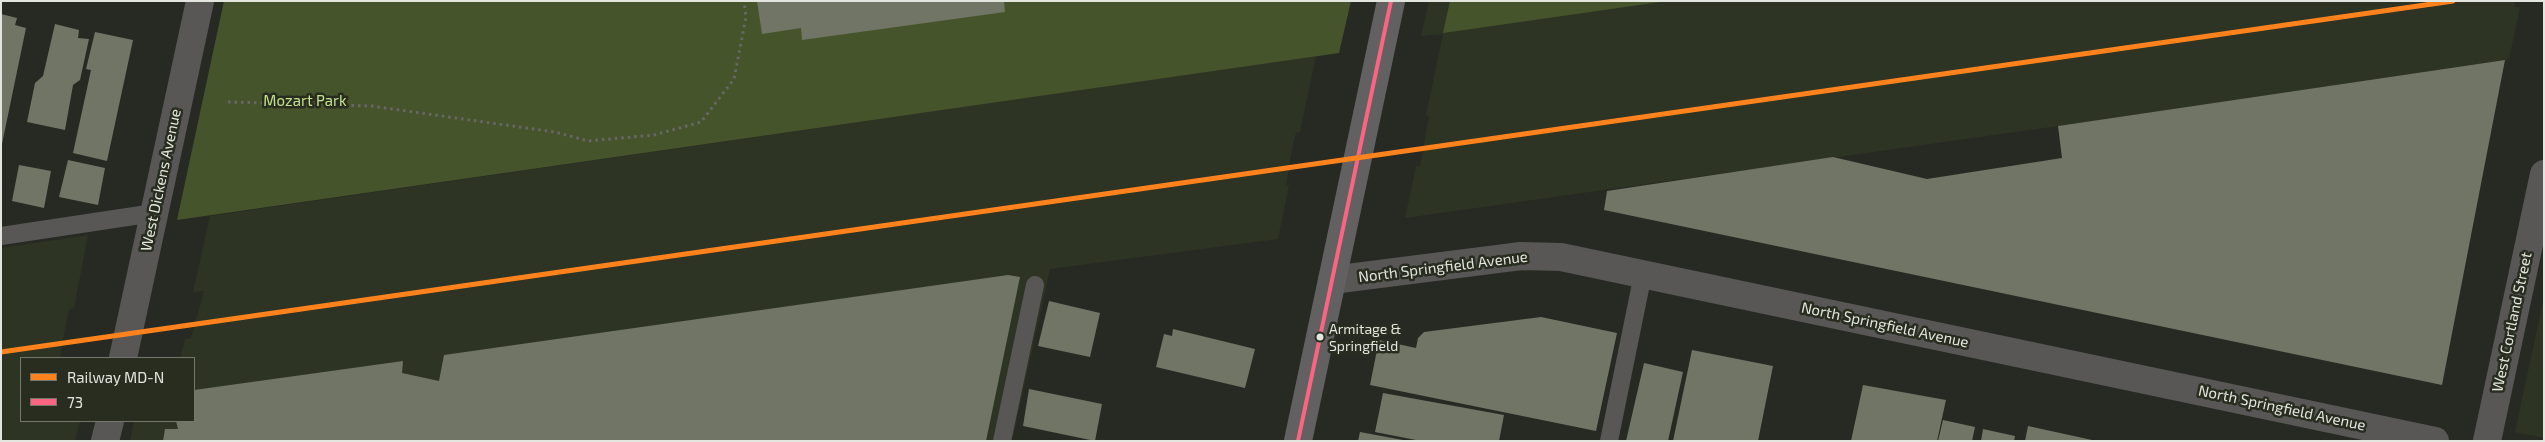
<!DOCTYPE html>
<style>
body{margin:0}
#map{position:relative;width:2545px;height:442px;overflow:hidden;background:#272a23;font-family:"Exo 2",sans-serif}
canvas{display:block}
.frame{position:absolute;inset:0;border:2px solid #e3e6de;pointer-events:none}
.legend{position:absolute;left:20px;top:357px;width:175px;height:65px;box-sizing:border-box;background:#282d20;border:1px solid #73776c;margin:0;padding:6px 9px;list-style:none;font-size:15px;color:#e3e6de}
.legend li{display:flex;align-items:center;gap:10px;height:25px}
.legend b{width:25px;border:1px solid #73776c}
</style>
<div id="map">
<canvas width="2545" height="442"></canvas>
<div class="frame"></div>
<ul class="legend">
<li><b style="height:6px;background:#ff821d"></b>Railway MD-N</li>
<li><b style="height:6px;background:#fa6682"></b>73</li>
</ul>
</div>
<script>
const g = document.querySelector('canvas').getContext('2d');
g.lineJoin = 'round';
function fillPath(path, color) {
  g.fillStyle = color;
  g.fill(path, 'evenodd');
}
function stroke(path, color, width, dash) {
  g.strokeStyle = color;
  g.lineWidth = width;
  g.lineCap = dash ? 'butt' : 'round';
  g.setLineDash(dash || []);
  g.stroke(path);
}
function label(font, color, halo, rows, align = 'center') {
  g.font = font + ' "Exo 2",sans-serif';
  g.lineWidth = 5;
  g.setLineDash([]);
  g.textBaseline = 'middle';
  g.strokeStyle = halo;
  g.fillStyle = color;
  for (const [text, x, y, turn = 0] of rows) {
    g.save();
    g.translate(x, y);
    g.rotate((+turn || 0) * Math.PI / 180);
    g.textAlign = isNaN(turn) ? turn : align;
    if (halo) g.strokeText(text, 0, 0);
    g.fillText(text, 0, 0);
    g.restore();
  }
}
fillPath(new Path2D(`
 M1429,1H2515L2514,7H2520L2509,59L2505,60L2058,126L1405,218L1416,166H1420L1429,116L1426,115L1443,34L1421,36Z
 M1316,56L1300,132L1296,133L1293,144L1286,185H1289L1278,239L1050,269L1012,441H130L134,421H194V358H180L185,339L191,338L204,291L193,292L210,216Z
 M88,235L74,308L69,309L67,319L60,357L62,358H21V421H80L75,441H1V248Z
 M2544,297V438L2515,432Z`), '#2e3423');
fillPath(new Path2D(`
 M224,1H1351L1339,53L177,220Z
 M1450,1H1667L1443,33Z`), '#46542c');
fillPath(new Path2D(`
 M757,1H1004L1005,12L802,40L801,28L762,34Z
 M1,14L17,18L15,25L26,28L2,144Z
 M55,24L79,30L78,38L89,39L80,80L73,85L65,130L27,122L35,83L43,76Z
 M95,32L133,40L107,161L73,153L91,70L86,69Z
 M2505,60L2442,385L1604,210L1607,191L1833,157L1927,179L2062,158L2058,126Z
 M68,160L105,168L98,205L59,197Z
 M19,165L51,171L44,208L12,201Z
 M1008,275L1020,277L986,441H163L165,429H178L176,421H194V390L403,361L402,373L439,381L444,355Z
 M1049,301L1100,313L1090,357L1038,346Z
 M1541,317L1617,333L1596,431L1370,385L1379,340L1416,348L1418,338L1424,332Z
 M1173,329L1255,349L1245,388L1156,367L1164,334L1172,336Z
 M1692,350L1773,366L1758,441H1673Z
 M1644,363L1683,372L1668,441H1626Z
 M1863,385L1946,400L1937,441H1851Z
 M1029,389L1102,404L1095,441L1023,426Z
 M1383,393L1504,415L1499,441H1421L1375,432Z
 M1943,420L1975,427L1972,441H1938Z
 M2028,426L2092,440V441H2025Z
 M1983,429L2015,436L2014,441H1981Z
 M1360,432L1403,440V441H1358Z`), '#707566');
stroke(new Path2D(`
 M228,102L371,106L555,132L588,141L654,135L701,122L734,79L746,17L744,1`), '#686765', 3, [2.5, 4]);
stroke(new Path2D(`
 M1,236L154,213
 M1002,441L1035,285
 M1609,441L1643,274`), '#585756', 18);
stroke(new Path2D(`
 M1332,280L1521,256L1561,257L2435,441
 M123,358L200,1
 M105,441L110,421
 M2487,441L2544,174`), '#585756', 28);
stroke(new Path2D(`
 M1298,441L1391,1`), '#626060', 28);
stroke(new Path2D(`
 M1298,441L1391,1`), '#fa6682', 4);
stroke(new Path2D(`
 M1,352L2453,1`), '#ff821d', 5);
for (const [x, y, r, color] of [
 [1320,337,4.5,"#e3e6de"]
]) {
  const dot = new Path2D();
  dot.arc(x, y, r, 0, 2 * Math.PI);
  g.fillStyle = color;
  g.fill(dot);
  stroke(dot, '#282d20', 2);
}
label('14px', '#e3e6de', '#282d20', [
 ["Armitage &",1329,329],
 ["Springfield",1329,346]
], 'left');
label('15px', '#c2e28b', '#282d20', [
 ["Mozart Park",305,101]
]);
label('15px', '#e3e6de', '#282d20', [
 ["West Dickens Avenue",161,180,-78],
 ["North Springfield Avenue",1443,267,-7],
 ["West Cortland Street",2512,322,-78],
 ["North Springfield Avenue",1885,325,12],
 ["North Springfield Avenue",2282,408,12]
]);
</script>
